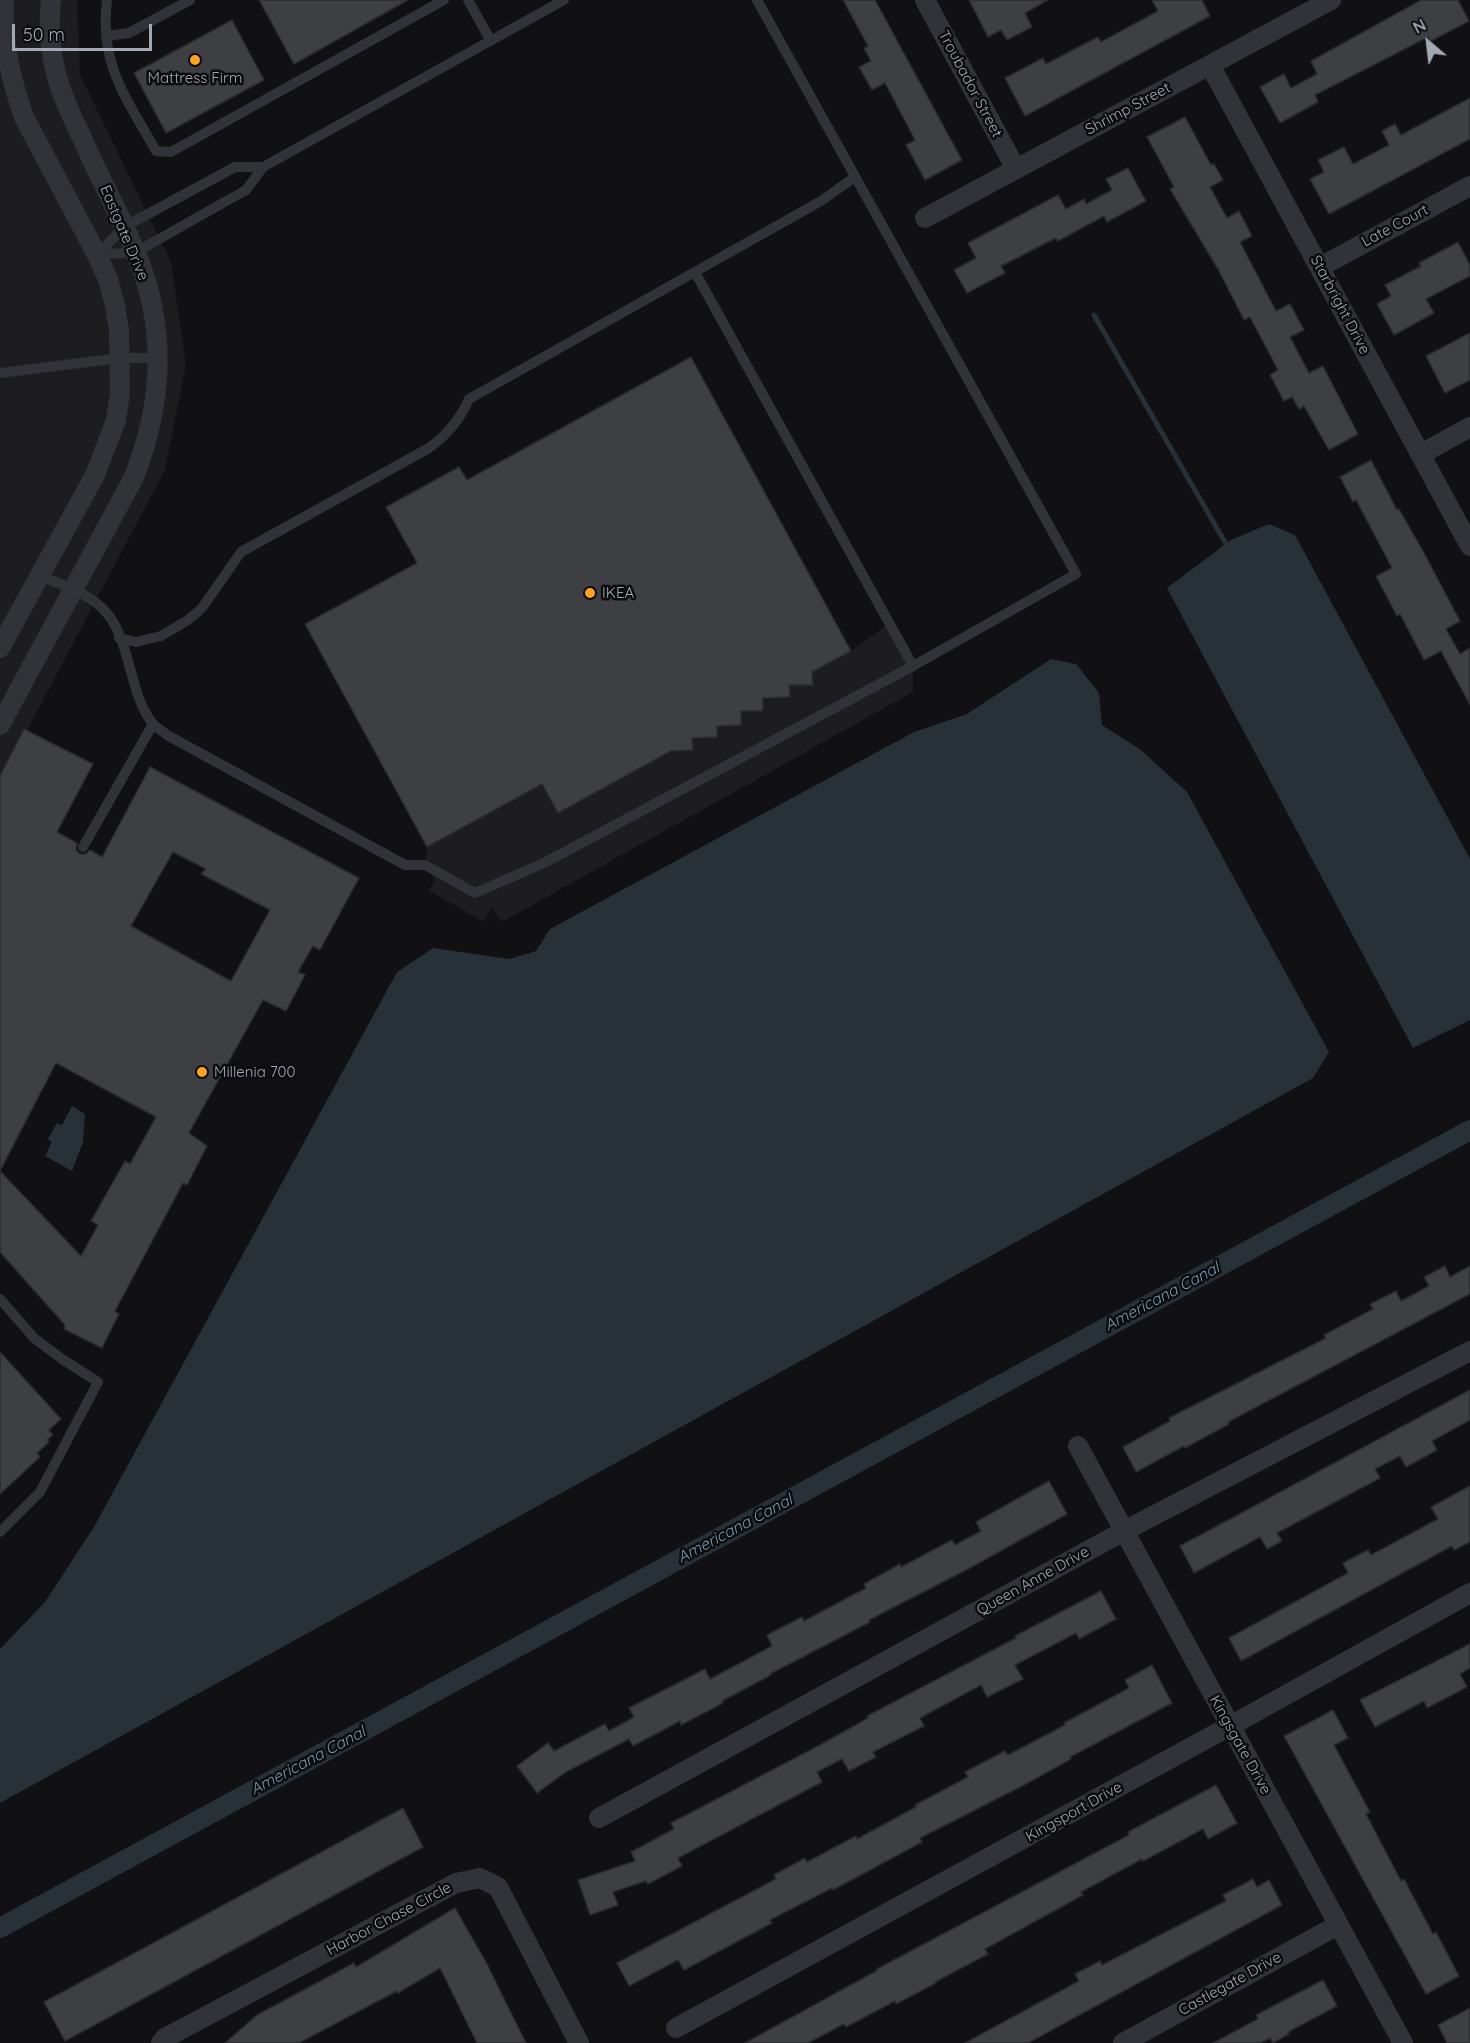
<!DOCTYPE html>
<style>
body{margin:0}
#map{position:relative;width:1470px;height:2043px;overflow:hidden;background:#111113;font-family:Quicksand,sans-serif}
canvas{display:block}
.north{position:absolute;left:1398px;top:12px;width:60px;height:60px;-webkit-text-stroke:4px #0c0c0e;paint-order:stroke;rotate:332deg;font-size:16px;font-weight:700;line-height:24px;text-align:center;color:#a2a9b5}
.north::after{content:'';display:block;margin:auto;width:21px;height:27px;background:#a2a9b5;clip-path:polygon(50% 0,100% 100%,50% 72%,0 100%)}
.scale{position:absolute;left:12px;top:24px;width:140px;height:27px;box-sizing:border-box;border:3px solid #a2a9b5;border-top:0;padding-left:8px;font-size:18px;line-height:21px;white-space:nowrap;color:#a2a9b5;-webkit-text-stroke:4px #0c0c0e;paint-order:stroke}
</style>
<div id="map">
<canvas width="1470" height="2043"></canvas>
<div class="north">N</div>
<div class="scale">50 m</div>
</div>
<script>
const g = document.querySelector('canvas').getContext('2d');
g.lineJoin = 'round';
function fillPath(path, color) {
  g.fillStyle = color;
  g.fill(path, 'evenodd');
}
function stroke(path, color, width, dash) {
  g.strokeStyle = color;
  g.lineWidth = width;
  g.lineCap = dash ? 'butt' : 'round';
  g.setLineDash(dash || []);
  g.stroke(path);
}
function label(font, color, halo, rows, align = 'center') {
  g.font = font + ' Quicksand,sans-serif';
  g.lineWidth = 5;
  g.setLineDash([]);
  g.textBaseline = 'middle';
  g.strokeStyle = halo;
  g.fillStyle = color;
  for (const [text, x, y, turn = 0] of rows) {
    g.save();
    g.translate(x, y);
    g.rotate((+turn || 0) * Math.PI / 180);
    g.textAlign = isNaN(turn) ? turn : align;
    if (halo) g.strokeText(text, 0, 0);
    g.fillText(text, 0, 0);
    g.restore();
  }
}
fillPath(new Path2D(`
 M0,0H77L80,75L171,262L186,365L165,470L0,781Z
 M890,623L913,666V692L502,922L492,907L484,922L429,891L435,879L425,865L427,847L542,784L558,812L671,751L692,750V738L717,737V726L741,711L763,710V698L789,697V685H812V672L851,651Z`), '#1d1d20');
fillPath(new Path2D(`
 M1269,524L1295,535L1470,859V1020L1413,1048L1167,588L1231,540Z
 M1051,659L1076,664L1099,693L1102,725L1141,750L1187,792L1329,1052L1313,1078L0,1803V1649L45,1602L94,1527L397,972L433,948L509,959L536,951L550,929L914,732L967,714Z
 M72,1106L85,1114L83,1142L72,1171L45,1156L52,1142L48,1139L57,1123L62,1125Z`), '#273137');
stroke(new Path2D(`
 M1094,315L1226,544`), '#273137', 5);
stroke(new Path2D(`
 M0,1928L1470,1130`), '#273137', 20);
const building = new Path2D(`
 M259,0H408L294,64Z
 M843,0H875L962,160L925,180L906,145L915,140L885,83L872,90L859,67L871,61L864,48L868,46Z
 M969,0H1048L1025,13L1032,27L1007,40L1001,30L988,37Z
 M1152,0H1202L1210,16L1025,116L1005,78L1043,58L1046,64L1098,37L1101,42L1158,11Z
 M1421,0H1458L1469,21L1431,41L1428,37L1315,95L1318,102L1280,123L1260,87L1284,74L1291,88L1317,74L1311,61Z
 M232,20L264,80L166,133L134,73Z
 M1470,98V139L1329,214L1310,179L1324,172L1318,160L1344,147L1353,164L1389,145L1382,131L1395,124L1401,135Z
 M1185,117L1211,165L1214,164L1223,180L1210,187L1227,218L1239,211L1252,236L1240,242L1276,311L1290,304L1304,330L1290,337L1309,373L1323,366L1358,434L1329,450L1304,406L1299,409L1292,397L1284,401L1270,375L1278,370L1250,317L1244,320L1219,271L1170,189L1174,187L1147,137Z
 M1128,168L1146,201L1107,222L1104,216L1058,241L1056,238L1001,266L1005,273L967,293L954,270L976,258L968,243L1058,195L1066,209L1084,199L1086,204L1112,190L1106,179Z
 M1458,242L1470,265V276L1426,299L1434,313L1394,335L1377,304L1391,296L1385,285L1421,266L1419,263Z
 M1470,333V380L1445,393L1426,356Z
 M691,357L851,651L812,672L813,685H789L790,697L763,698V711H741V725L717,726V737L692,738L693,750L671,751L558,813L542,784L427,847L305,624L417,563L386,507L459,467L467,480Z
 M1371,460L1397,510L1399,509L1423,551L1460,621L1446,629L1460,654L1470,648V705L1441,651L1424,660L1400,614L1397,616L1376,576L1392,568L1356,500L1353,502L1340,477Z
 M24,729L93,764L57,832L77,843L76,850L80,854H86L90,850L102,857L150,767L359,878L320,950L313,946L298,972L305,975L286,1011L263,1000L189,1133L207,1146L187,1185L183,1183L115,1311L119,1314L102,1348L64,1329L65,1325L0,1252V1171L81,1256L98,1225L91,1221L125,1161L130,1164L156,1117L56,1063L0,1171V776ZM173,852L206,869L201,874L270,910L231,981L131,926Z
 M1445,1266L1450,1277L1470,1266V1294L1228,1422L1229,1424L1185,1448L1184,1446L1136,1472L1123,1447L1170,1421L1169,1418L1326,1338L1324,1335L1373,1309L1370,1304L1396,1291L1401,1301L1429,1286L1424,1277Z
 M0,1352L61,1419L49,1430L53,1435L47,1440L49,1442L37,1453L40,1457L0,1494Z
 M1470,1390V1420L1432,1441L1437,1450L1406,1467L1400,1456L1375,1469L1380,1478L1277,1533L1282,1541L1267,1549L1260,1537L1194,1573L1180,1546Z
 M1049,1481L1067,1514L968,1569L869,1620L870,1622L770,1674L771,1675L722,1701L723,1703L681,1725L680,1721L633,1746L629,1739L566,1772L537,1793L517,1766L548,1743L554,1751L605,1724L609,1731L634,1717L629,1708L705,1669L710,1679L772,1646L767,1635L802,1617L804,1621L866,1588L864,1584L900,1564L901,1567L952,1540L955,1545L981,1531L976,1522Z
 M1470,1486V1542L1454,1550L1452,1546L1241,1661L1229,1638L1348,1573L1343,1563L1368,1550L1371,1555L1438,1519L1431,1507Z
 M1101,1591L1116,1619L1079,1639L1076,1633L1015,1665L1023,1679L987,1697L981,1685L920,1718L924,1726L873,1752L876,1757L849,1771L842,1759L817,1772L822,1782L678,1858L682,1866L648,1884L646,1881L613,1892L618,1905L590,1915L578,1880L635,1861L631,1852L674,1829L671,1823L820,1745L868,1718L867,1716L1016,1638L1015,1636Z
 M1470,1644V1668L1460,1674L1467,1687L1427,1708L1424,1701L1375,1727L1360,1700Z
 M1152,1665L1172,1703L1070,1757L1071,1759L1024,1785L920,1838L922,1842L833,1890L832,1888L770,1920L772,1923L684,1970L678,1960L629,1986L617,1963L776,1879L774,1875L805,1858L807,1862L856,1836L857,1839L916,1807L915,1805L968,1777L965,1772L1005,1751L1008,1755L1065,1725L1064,1723L1129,1688L1125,1680Z
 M1333,1710L1348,1738L1334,1745L1370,1812L1366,1814L1401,1881L1404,1879L1433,1934L1436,1932L1459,1976L1426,1994L1284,1736Z
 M1216,1785L1237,1823L1208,1839L1203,1829L1143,1861L1142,1859L1081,1892L1083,1895L985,1949L988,1954L935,1982L936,1983L896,2004L895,2001L846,2027L844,2024L808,2043H745L878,1970L877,1969L1129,1835L1128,1832Z
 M403,1808L423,1847L65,2041L44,2002Z
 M1253,1879L1257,1887L1269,1880L1282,1905L1028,2043H965L1079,1981L1075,1974L1100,1961L1102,1965L1226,1901L1223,1895Z
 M455,1908L486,1962L526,2043H477L440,1968L398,1993L397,1991L299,2043H225L257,2015L354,1963L356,1967Z
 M1323,1980L1337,2006L1288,2032L1289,2034L1273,2043L1270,2038L1260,2043H1213L1258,2019L1256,2015Z
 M1470,2008V2043H1447L1438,2025Z`);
fillPath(building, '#3d3f43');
stroke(building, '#2b2b2f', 1.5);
stroke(new Path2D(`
 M107,0C99,65 126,97 156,151L171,152L444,0
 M468,0L491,41
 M106,36L129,33L190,0
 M97,255L136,252L246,190L263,167L564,0
 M97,255L124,227L235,167H263
 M695,272L913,666
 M0,373L120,358H157
 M40,576C60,584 85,592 101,607C132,635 127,692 153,724C156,728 163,731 167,735L405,865H425L475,893L544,863L913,666L1076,574L757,0
 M119,638L136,642L161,636L188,620L202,608L241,552L429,448C447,435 460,420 469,399L821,201L855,177
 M83,847L153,724
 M0,1299L34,1338L62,1359L98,1382L40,1492L0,1532`), '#323338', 10);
stroke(new Path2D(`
 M925,0L1016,169
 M1210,65L1470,546
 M925,218L1331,0
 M1320,267L1470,186
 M1421,454L1470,427
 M0,648L95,475L116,420L120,393L119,330L115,306L108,279L97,255L24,117C10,78 2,41 4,0
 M0,725L134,477C163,403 167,326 135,251C119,213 99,177 83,140C75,123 67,107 61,90C51,62 48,29 51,0
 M1078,1446L1403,2043
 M599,1818L1124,1531L1470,1351
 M676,2028L1230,1726L1470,1593
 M161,2043L165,2038L456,1883L480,1878L498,1887L579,2043
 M1123,2043L1338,1925`), '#323338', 20);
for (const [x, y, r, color] of [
 [195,60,6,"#fca420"],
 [590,593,6,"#fca420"],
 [202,1072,6,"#fca420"]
]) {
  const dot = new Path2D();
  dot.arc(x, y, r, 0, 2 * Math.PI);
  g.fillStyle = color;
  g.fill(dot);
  stroke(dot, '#0c0c0e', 2);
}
label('15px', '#a2a9b5', '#0c0c0e', [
 ["Mattress Firm",195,78,"center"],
 ["IKEA",602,593],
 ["Millenia 700",214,1072]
], 'left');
label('15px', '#a2a9b5', '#0c0c0e', [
 ["Troubador Street",970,84,62],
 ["Shrimp Street",1128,109,-28],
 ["Late Court",1395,226,-28],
 ["Eastgate Drive",124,233,67],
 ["Starbright Drive",1340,305,62],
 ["Queen Anne Drive",1033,1581,-29],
 ["Kingsgate Drive",1240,1745,61],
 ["Kingsport Drive",1074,1812,-29],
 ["Harbor Chase Circle",389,1919,-28],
 ["Castlegate Drive",1230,1984,-29]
]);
label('italic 16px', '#769ab2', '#0c0c0e', [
 ["Americana Canal",1162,1297,-28],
 ["Americana Canal",735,1529,-28],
 ["Americana Canal",308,1761,-28]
]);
</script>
